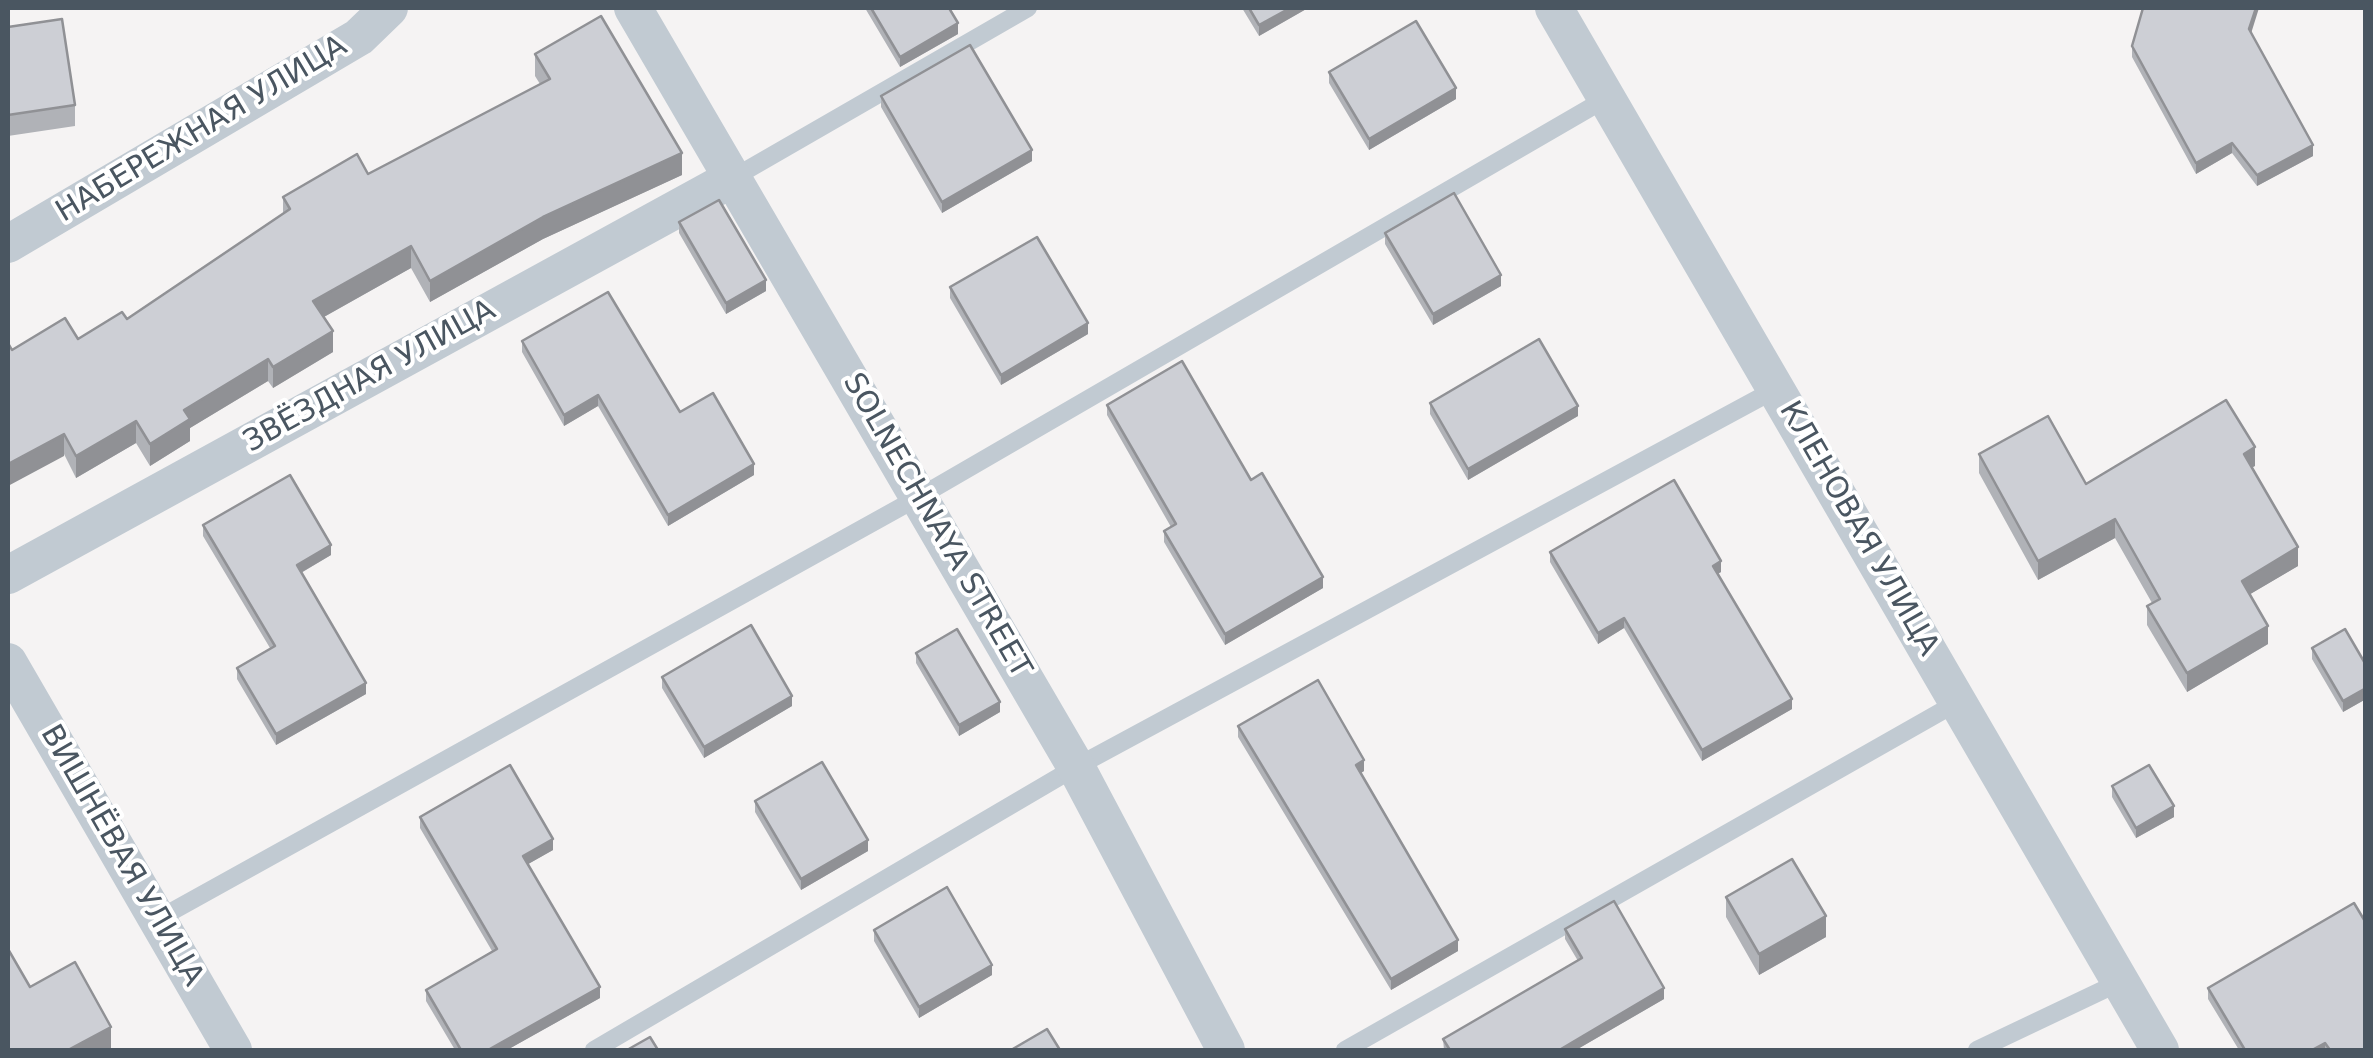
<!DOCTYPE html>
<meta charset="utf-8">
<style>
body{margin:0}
#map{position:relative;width:2373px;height:1058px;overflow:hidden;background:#f5f3f3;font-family:"DejaVu Sans",sans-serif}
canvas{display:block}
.frame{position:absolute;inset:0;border:10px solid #4a5661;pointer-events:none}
</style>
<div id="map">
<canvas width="2373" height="1058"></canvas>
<div class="frame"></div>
</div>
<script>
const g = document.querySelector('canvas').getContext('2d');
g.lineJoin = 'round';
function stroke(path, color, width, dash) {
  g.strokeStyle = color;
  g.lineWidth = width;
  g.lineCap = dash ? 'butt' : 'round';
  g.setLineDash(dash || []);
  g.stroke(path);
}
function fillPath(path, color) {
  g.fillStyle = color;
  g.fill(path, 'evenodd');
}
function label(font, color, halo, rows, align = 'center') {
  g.font = font + ' "DejaVu Sans",sans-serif';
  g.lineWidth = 8;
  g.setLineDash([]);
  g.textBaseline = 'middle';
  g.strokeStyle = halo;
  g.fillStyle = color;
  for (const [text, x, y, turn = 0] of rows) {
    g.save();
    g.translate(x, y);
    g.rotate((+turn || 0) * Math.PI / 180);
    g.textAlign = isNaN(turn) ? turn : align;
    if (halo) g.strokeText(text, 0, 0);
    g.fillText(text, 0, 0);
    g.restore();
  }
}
stroke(new Path2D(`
 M733,178L1028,8
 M160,918L919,497L1607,98
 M594,1050L1076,767L1776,389
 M1345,1050L1958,702
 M1977,1050L2120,982`), '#c1cad2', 18);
stroke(new Path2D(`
 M633,8L1076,767L1226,1050
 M1554,8L2160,1050
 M8,244L359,37L389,8
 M8,575L733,178
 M8,662L233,1050`), '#c1cad2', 38);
fillPath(new Path2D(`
 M865,8H949L958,34L900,67Z
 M1242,8H1308L1259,36Z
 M8,27L75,105V126L8,136Z
 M2251,33L2313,156L2257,186L2232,153L2196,174L2132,57V46Z
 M535,54L682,175L543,239L430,302L411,268L324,317L333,352L273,388L268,381L190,428V441L150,466L136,443L76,478L12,350L78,339L127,319L283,214V197L368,174L540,84L535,76Z
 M1329,72L1456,99L1369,150L1329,83Z
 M881,96L1032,161L942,213L881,107Z
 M679,222L766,291L726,314L679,233Z
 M1385,233L1501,286L1433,325L1385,244Z
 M950,287L1088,334L1001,385L950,298Z
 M522,341L680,412L754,475L668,526L598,406L564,426L522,352Z
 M1430,403L1578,416L1468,480L1430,414Z
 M1107,405L1251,480L1323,588L1225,645L1164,542V531L1171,527L1107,415Z
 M1979,454L2086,484L2255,466L2252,467L2298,566L2250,594L2268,644L2187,692L2147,625V606L2152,603L2115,538L2038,580L1979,473Z
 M203,525L331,555L301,573L366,694L276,745L237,679V668L270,648L203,536Z
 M1550,552L1721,572L1718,574L1792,709L1702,761L1624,628L1598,644L1550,562Z
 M2312,648L2366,665V699L2343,712L2312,659Z
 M916,653L1000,712L959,736L916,663Z
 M662,677L792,706L704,758L662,688Z
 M1238,726L1364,771L1361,773L1458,951L1391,990L1238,737Z
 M2112,786L2174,817L2136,838L2112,797Z
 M755,801L868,851L801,890L755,812Z
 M420,817L553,850L528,864L600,998L507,1050H455L426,1001V990L492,951L420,828Z
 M1726,897L1826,937L1759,975L1726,917Z
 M1565,929L1664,999L1576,1050H1444L1443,1039L1578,961L1565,939Z
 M874,930L992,975L919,1018L874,941Z
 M2208,988L2366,1050H2239L2208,999Z`), '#b0b2b7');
fillPath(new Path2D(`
 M1290,8H1308L1259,36V25Z
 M2256,8H2259L2249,40V29Z
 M958,23V34L900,67V57Z
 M1456,88V99L1369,150V139Z
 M2232,143V153L2196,174V163Z
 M2313,145V156L2257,186V175Z
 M1032,150V161L942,213V202Z
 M682,153V175L543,239L430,302V281L543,217Z
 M411,246V268L313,323V301Z
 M1501,275V286L1433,325V314Z
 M766,280V291L726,314V303Z
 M1088,323V334L1001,385V375Z
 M333,331V352L273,388V367Z
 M268,359V381L190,428V441L150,466V444L184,410Z
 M598,395V406L564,426V415Z
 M1578,406V416L1468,480V469Z
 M136,421V443L76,478V456Z
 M64,434V456L8,486V464Z
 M2255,447V466L2244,472V454Z
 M754,464V475L668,526V515Z
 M2115,519V538L2038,580V561Z
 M331,545V555L297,575V565Z
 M2298,547V566L2242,599V581Z
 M1721,561V572L1713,576V566Z
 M1323,577V588L1225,645V634Z
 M1624,618V628L1598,644V633Z
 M2268,626V644L2187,692V673Z
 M366,683V694L276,745V734Z
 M2366,688V699L2343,712V701Z
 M792,696V706L704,758V747Z
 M1792,699V709L1702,761V750Z
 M1000,702V712L959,736V725Z
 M1364,760V771L1356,776V765Z
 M2174,806V817L2136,838V828Z
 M553,839V850L523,867V856Z
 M868,840V851L801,890V879Z
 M1826,916V937L1759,975V954Z
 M1458,940V951L1391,990V979Z
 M992,965V975L919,1018V1007Z
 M600,987V998L507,1050H488Z
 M1664,988V999L1576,1050H1561V1049Z
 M111,1027V1050H68Z
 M2325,1043V1050H2312Z`), '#909195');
const building = new Path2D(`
 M871,8H949L958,23L900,57Z
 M1249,8H1290L1259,25Z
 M2143,8H2256L2249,29L2313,145L2257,175L2232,143L2196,163L2132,46Z
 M601,16L682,153L543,217L430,281L411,246L313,301L333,331L273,367L268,359L184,410L190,419L150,444L136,421L76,456L64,434L8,464V343L12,350L65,318L78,339L122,312L127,319L290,209L283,197L357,154L368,174L550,79L535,54Z
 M62,19L75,105L8,115V27Z
 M1416,21L1456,88L1369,139L1329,72Z
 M970,45L1032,150L942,202L881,96Z
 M1454,193L1501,275L1433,314L1385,233Z
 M719,200L766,280L726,303L679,222Z
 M1037,237L1088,323L1001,375L950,287Z
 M608,292L680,412L713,393L754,464L668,515L598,395L564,415L522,341Z
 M1539,339L1578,406L1468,469L1430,403Z
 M1182,361L1251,480L1262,473L1323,577L1225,634L1164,531L1176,524L1107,405Z
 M2226,400L2255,447L2244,454L2298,547L2242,581L2268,626L2187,673L2147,606L2160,599L2115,519L2038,561L1979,454L2048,416L2086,484Z
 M290,475L331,545L297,565L366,683L276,734L237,668L275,646L203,525Z
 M1674,480L1721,561L1713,566L1792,699L1702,750L1624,618L1598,633L1550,552Z
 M751,625L792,696L704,747L662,677Z
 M957,629L1000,702L959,725L916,653Z
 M2345,629L2366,665V688L2343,701L2312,648Z
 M1318,680L1364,760L1356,765L1458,940L1391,979L1238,726Z
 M822,762L868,840L801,879L755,801Z
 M510,765L553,839L523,856L600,987L488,1050H461L426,990L497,949L420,817Z
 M2149,765L2174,806L2136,828L2112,786Z
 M1792,859L1826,916L1759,954L1726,897Z
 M947,887L992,965L919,1007L874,930Z
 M1614,901L1664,988L1561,1049L1562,1050H1450L1443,1039L1582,958L1565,929Z
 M2354,903L2366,923V1050H2330L2325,1043L2312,1050H2245L2208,988Z
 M8,949L30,987L75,962L111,1027L68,1050H8Z
 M1047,1029L1060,1050H1011Z
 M650,1037L658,1050H627Z`);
fillPath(building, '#cdcfd5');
stroke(building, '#909195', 2.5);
label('30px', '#4a5661', '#fff', [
 ["НАБЕРЕЖНАЯ УЛИЦА",202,130,-31],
 ["ЗВЁЗДНАЯ УЛИЦА",370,377,-29],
 ["SOLNECHNAYA STREET",936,526,60],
 ["КЛЕНОВАЯ УЛИЦА",1858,529,60],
 ["ВИШНЁВАЯ УЛИЦА",121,856,60]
]);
</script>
